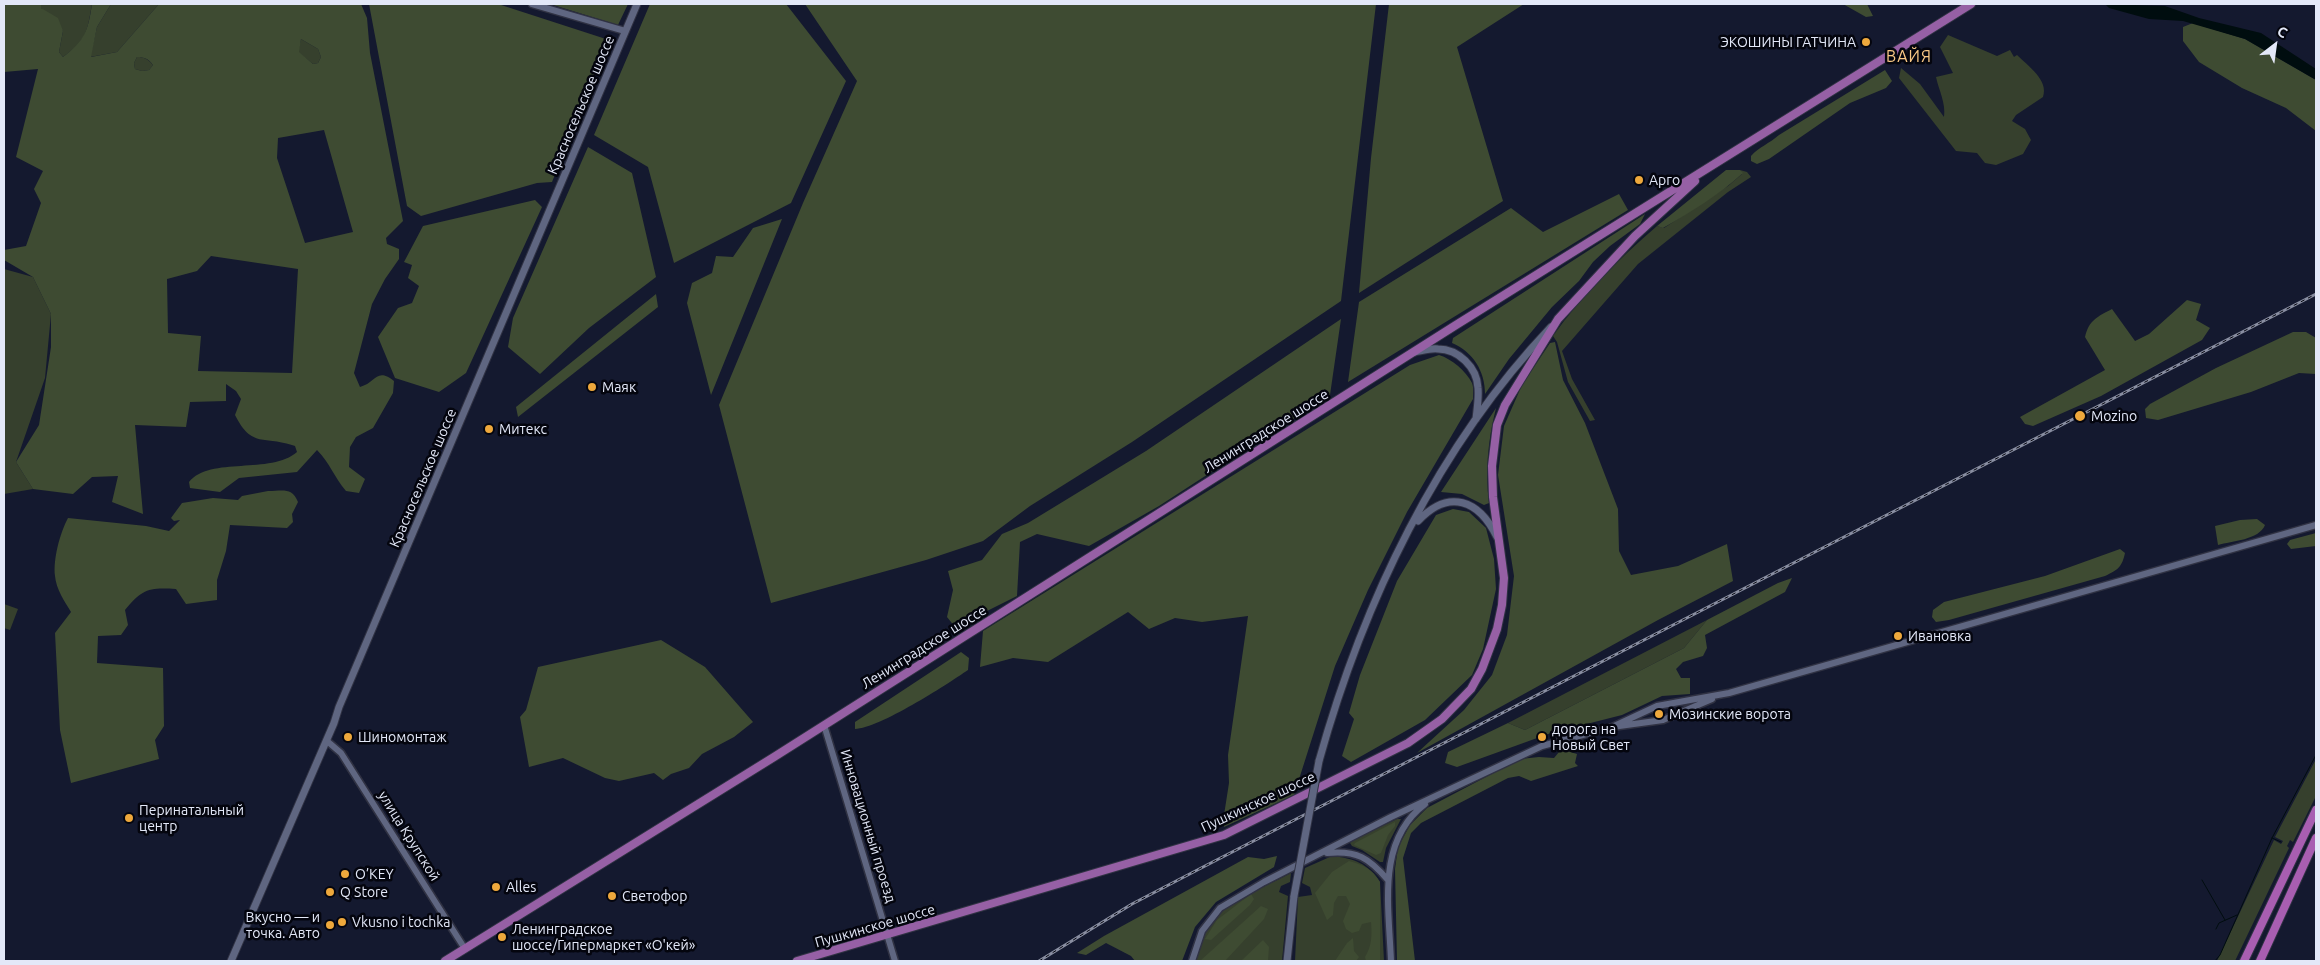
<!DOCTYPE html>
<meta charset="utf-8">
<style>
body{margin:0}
#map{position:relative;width:2320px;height:965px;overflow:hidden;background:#14192f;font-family:Ubuntu,sans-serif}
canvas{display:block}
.frame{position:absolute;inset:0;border:5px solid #e3e8f8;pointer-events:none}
.north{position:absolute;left:2250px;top:20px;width:50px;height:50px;-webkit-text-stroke:4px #04050e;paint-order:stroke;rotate:30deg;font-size:14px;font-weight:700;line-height:20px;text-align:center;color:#e3e8f8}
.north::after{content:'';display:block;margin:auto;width:18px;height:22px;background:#e3e8f8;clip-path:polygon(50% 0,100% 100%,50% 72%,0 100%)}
</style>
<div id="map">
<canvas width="2320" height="965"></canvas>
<div class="frame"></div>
<div class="north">С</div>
</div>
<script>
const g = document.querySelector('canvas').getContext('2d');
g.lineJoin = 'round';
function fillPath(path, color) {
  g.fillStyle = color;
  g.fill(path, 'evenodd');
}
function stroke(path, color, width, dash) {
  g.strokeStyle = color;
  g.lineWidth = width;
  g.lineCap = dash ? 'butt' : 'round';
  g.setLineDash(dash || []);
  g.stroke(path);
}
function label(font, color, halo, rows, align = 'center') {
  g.font = font + ' Ubuntu,sans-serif';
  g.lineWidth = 5;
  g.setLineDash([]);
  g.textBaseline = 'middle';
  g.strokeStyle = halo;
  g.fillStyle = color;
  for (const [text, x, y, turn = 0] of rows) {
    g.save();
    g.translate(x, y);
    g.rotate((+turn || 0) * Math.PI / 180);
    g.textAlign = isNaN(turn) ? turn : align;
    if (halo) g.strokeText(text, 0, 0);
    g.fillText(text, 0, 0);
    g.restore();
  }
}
fillPath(new Path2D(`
 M41,4H92C87,32 87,39 63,57L59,52L63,31L41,8Z
 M111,4H159L117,52L90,57L97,27Z
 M1948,35L1997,56L2010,50L2014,57L2017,55C2028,66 2049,80 2043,97L2016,115L2012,121L2025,129L2031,140L2023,154L1996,165L1985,163L1977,153L1956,151L1899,78L1901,68L1920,84L1944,117C1946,103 1939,91 1936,77L1953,73L1940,47Z
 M301,39L318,49L321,57L318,63L313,64L298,52Z
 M137,57C144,57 148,59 153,65L149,70L142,71L135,69L134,63Z
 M1740,170L1747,172L1751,177L1728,192L1638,264L1562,351L1572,379L1595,420L1590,421L1568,382L1557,342L1553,336C1582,295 1619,259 1657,226L1664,228L1728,186L1742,174Z
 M4,269L33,277L51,314L45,378L16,462L33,489L4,494Z
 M4,604L18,609L10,630L4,628Z
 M1707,620L1684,648L1525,730L1508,723Z
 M2316,759V796L2293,842L2290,840L2287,846L2289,848L2235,961H2217L2274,840L2281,844L2283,841L2275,837Z
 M1397,819H1401L1386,848L1383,862H1380L1362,850L1352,846L1350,843L1352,840Z
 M1332,856C1353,858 1369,864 1380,882L1384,961H1295L1298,897L1312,895L1310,887L1302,883L1305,868Z
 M1291,873L1290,882L1281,886L1279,892L1288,896L1282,961H1195C1198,948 1202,932 1211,922C1231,899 1265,887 1291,873Z`), '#36402d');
fillPath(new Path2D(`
 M4,4H41V8L58,18L63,31L59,52L63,57C85,40 88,31 92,4H111L97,27L91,57L117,52L159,4H361L367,18L370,53L403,221L386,238L387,244L399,249V259L385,279L372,304L354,373L360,387C376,383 376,367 394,381L393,393L373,428L356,437L350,447L349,467L365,479L359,493L346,491C334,477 330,463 317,450L297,472L239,478L220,492L190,488L189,482C210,456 271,475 297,452L295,446C264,435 252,449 235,415L241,399L236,391L226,384V401L190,402L186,427L135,425L143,514L112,502L118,476L92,477L73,494L33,489L16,462L39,425L51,347V314L33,277L4,260V250L26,246L41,203L34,189L43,171L16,157L38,69L4,72ZM301,39L318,49L321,57L318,63L313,64L299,52ZM137,57C144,57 149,59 153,65L149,70L142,71L135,69L134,63ZM324,130L353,232L305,243L277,158L278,138ZM211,256L298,269L292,373L198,371L201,336L168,333L167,279L197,271Z
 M369,4H498L609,40L552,182L537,183L421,216L407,206Z
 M550,4H628L618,25Z
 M650,4H786L846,81L791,203L674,263L648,167L594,135Z
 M805,4H1376L1341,301L1132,442L1030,506L983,541L926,560L771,603L719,405L803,203L857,81Z
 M1389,4H1524L1457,47L1503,201L1359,293L1371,158Z
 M1843,4H1867L1873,16L1866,17Z
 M2193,23L2245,39L2316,80V131L2286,108L2242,88L2199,62L2183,41V27Z
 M1885,70L1892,81L1886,88L1850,103L1769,159L1757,164L1751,161V156C1759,147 1770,143 1779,135Z
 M588,147L632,173L656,277L589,328L540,374L508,347L513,318Z
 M1726,170H1740L1743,173C1719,195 1691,212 1663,228L1657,226Z
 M1619,194L1628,210L1348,382L1359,302L1511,208L1543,232Z
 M535,200L542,207L466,373L439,392L395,378L378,337L398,308L412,303L419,286L408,278L412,265L404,262L423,226Z
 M1645,214L1640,224L1610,246L1593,262L1579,281L1552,307L1509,359L1485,394C1485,371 1473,352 1452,343L1453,338Z
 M782,219L711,395L687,303L692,283L712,273L716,256L733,257L753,228Z
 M656,294L658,307L518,417L516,407Z
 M2187,300L2201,304L2196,320L2210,328L2202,340L2101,396L2033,426L2025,424L2020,417L2105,370L2085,337C2089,320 2097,317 2112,309L2135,341L2149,334Z
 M1341,319L1330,395L1159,506L1089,546L1037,534L1020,542L1017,596L955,627L947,617L953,590L948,571L982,560L1002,534L1028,523L1146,451Z
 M2293,332H2306L2316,338V374L2299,373L2251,392L2158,420L2146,418L2145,409L2150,404L2216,368Z
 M1555,342L1563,380L1585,423L1618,509L1619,551L1631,575L1678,566L1727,544L1733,581L1658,620L1417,753L1464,710L1492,675L1507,635L1514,576L1498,475L1504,426L1522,385L1550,343Z
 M1439,355C1452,359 1466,371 1472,383C1474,388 1473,394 1473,399L1407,512L1368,590L1335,666L1294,795L1224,827V815L1229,783L1228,755L1248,616L1202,622L1175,618L1149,629L1128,612L1048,662L1013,658L980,667L983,631L1410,365Z
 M1496,408C1488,440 1485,470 1489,503L1484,505L1462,494L1441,492Z
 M268,491C283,491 292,487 298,502L292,514L293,522L287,528L230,525L226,551L217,580V600L186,604L176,589C149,587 142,589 125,610L128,625L121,635L98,636L97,663L163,668L164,726L155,740L159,759L71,783L60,730L55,633L71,612C65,602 56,589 55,576C53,559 60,533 68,518L146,526L169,531L180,520L174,521L171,518L182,503L213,498L238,500L242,496Z
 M1453,509L1469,512L1486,528L1494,559L1496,589L1483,649L1472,675L1425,720L1351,762L1342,756L1354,719L1349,713L1360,675L1397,581L1436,515Z
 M2257,519L2265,525C2259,540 2232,541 2218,545L2215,526L2240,520Z
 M2316,533V546L2291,549L2287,544L2290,540Z
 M2120,549L2125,553C2122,567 2118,570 2105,576L1949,620L1936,622L1932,617L1933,610L1944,602L2045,576Z
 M1792,578L1785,592L1705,635L1707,648L1703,656L1683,662L1676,669L1681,678H1690V694L1662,696L1622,715L1551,733L1457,767L1445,763L1448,752L1508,723L1525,730L1684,648L1707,620L1778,583Z
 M661,640L705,667L753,722L734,737L702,754L689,768L671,774L663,780L654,773L619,781L605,778L563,758L529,767L520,717L526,710L538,667Z
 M961,652L969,658L968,670C946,685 880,728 855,729V722Z
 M1564,750L1577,754L1575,763L1578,766L1531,781L1519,776L1508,778L1421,823L1411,833L1403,858L1415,961H1397L1395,869L1398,847L1410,825L1427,808L1520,759L1539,757L1554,758L1559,752Z
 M1395,822V826L1388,835L1381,853L1376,855L1354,845L1355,843Z
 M1277,856L1274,867L1216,902L1195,927L1182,961H1135L1131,956L1106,943L1086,955L1077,953L1104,936L1248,857L1264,859Z
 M1349,861C1364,865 1372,869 1380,882V961H1366L1365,957C1372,946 1372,935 1371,922L1362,924L1359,931L1352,933L1346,929L1343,921L1350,904L1346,896H1338L1334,903L1333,915L1327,920L1315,893L1332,872Z
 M1251,894L1254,899L1250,905L1211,940L1205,939L1217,920Z
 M1261,906L1268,909L1264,919L1225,961H1200Z
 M1353,938L1354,951L1359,957L1356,961H1335L1347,943Z
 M1263,940L1269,947L1268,961H1241Z`), '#3e4b32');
fillPath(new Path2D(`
 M2105,4L2165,6L2199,18L2261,33L2316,69V80L2245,39L2183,21L2149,19L2109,8Z`), '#000d0f');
stroke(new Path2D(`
 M2272,838L2281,842
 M2202,880L2225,920
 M2216,929L2219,923L2237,915
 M2215,961L2220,955L2272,838L2316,755`), '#000d0f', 1);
const tertiary = new Path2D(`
 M532,4L625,31
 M824,725L895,961
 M1612,727L1657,706L1729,693L2316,525
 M327,741L341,753L465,949
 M1327,853C1357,850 1369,858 1388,880
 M1192,961L1202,931L1220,908L1264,882L1391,817L1542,746L1612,727L1663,720L1712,699
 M1391,961C1389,907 1376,841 1425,804`);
const secondary = new Path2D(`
 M1415,352C1422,351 1430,348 1438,349C1458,349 1477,367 1478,388C1479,398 1477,409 1476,419
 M1418,521C1449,488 1479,500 1497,537
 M1319,761C1363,603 1437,447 1551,327
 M231,961L334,723L339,707L637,4
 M1287,961L1294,896`);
const primary = new Path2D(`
 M445,961L774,757L1456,325L1971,4
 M797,961L1224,835L1408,743L1442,719L1471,689L1482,669L1497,629L1502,605L1504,578L1493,497L1492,466L1497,425L1505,405L1558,319L1635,236L1695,181`);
const trunk = new Path2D(`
 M2244,961L2316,810
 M2260,961L2316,838`);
stroke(tertiary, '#303243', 9);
stroke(secondary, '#303243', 9);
stroke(primary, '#303243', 10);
stroke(trunk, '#303243', 10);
stroke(tertiary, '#5f6681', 6);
stroke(secondary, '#5f6681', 7);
stroke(primary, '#9660a5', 8);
stroke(trunk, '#a85eb1', 8);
const rail = new Path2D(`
 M1039,961L1132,904L1205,866L2316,294`);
stroke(rail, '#898ea1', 3);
stroke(rail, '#04050e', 1, [4]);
const secondaryBridge = new Path2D(`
 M1294,896L1319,761`);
stroke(secondaryBridge, '#303243', 9, []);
stroke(secondaryBridge, '#5f6681', 7);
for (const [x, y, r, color] of [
 [1866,42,5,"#eea83c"],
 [1639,180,5,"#eea83c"],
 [592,387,5,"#eea83c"],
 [2080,416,6,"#eea83c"],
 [489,429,5,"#eea83c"],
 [1898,636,5,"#eea83c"],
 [1659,714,5,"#eea83c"],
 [348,737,5,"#eea83c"],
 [1542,737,5,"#eea83c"],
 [129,818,5,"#eea83c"],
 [345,874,5,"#eea83c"],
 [496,887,5,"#eea83c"],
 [330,892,5,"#eea83c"],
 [612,896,5,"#eea83c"],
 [342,922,5,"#eea83c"],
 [330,925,5,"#eea83c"],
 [502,937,5,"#eea83c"]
]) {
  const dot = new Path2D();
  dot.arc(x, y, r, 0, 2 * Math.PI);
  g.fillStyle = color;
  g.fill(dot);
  stroke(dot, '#04050e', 2);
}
label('14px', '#e3e8f8', '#04050e', [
 ["ЭКОШИНЫ ГАТЧИНА",1856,42,"right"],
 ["Арго",1649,180],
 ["Маяк",602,387],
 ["Mozino",2091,416],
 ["Митекс",499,429],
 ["Ивановка",1908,636],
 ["Мозинские ворота",1669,714],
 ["дорога на",1552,729],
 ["Новый Свет",1552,745],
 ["Шиномонтаж",358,737],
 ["Перинатальный",139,810],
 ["центр",139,826],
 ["O’KEY",355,874],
 ["Alles",506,887],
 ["Q Store",340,892],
 ["Светофор",622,896],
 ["Вкусно — и",320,917,"right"],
 ["точка. Авто",320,933,"right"],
 ["Vkusno i tochka",352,922],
 ["Ленинградское",512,929],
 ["шоссе/Гипермаркет «О'кей»",512,945]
], 'left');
label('14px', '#e3e8f8', '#04050e', [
 ["Красносельское шоссе",581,105,-67],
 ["Ленинградское шоссе",1266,431,-32],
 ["Красносельское шоссе",423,478,-67],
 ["Ленинградское шоссе",924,647,-32],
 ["Пушкинское шоссе",1258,802,-25],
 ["Инновационный проезд",868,826,73],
 ["улица Крупской",409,836,58],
 ["Пушкинское шоссе",875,926,-16]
]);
g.letterSpacing = '1px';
label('16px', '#f9c886', '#04050e', [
 ["ВАЙЯ",1909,57]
]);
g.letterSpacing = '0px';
</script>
